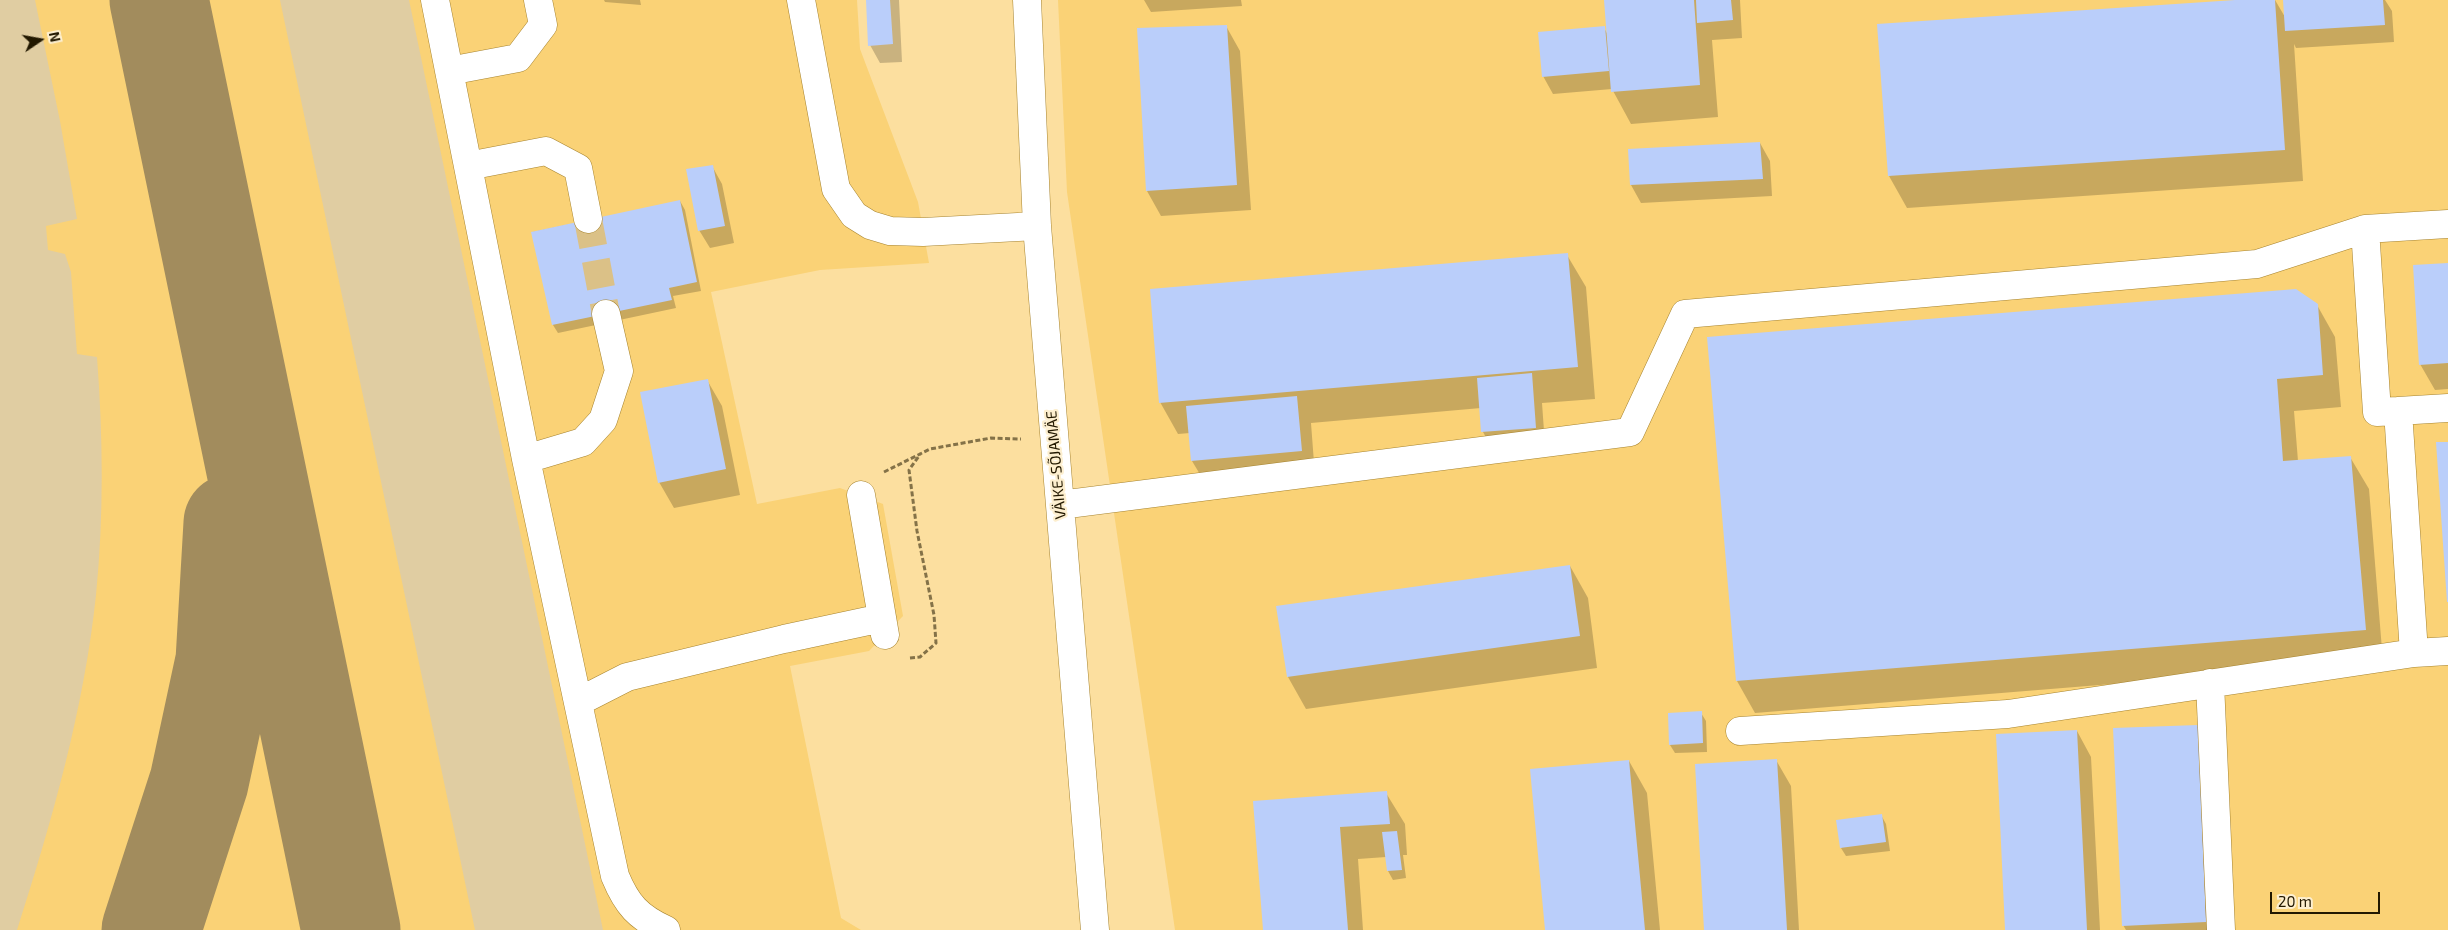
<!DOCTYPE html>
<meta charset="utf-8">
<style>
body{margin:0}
#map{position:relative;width:2448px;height:930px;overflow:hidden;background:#fcdf9f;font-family:"Exo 2",sans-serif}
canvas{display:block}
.north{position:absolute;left:15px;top:15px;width:50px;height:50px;-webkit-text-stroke:4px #fdefcf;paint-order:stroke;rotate:78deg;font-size:14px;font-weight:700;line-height:20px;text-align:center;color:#221800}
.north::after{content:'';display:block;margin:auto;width:18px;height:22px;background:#221800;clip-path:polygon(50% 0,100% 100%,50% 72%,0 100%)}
.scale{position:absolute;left:2270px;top:892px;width:110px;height:22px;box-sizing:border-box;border:2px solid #221800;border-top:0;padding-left:6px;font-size:15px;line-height:18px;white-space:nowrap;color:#221800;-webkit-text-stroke:4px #fdefcf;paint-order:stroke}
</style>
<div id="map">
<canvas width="2448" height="930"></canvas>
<div class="north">N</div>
<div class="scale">20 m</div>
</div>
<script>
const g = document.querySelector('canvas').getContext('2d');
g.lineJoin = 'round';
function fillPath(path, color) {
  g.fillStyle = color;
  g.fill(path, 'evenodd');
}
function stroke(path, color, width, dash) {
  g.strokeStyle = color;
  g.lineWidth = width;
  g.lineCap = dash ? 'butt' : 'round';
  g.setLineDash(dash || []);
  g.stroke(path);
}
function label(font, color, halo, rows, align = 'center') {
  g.font = font + ' "Exo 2",sans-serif';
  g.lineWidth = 4.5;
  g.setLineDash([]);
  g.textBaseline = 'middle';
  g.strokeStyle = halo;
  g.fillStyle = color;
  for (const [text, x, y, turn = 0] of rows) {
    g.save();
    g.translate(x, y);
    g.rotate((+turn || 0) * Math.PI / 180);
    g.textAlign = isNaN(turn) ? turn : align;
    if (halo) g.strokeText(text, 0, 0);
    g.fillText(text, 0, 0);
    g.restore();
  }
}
fillPath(new Path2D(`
 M0,0H857L860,49L918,202L929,263L820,270L711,292L757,504L840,488L883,504L903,616L869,651L790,666L841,918L861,930H0Z
 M1058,0H2448V930H1175L1067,192Z`), '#fad276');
fillPath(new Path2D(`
 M0,0H35L60,121L77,219L46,226L48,250L65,254L71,272L77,354L97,357C103,436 104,516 96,595C84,709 52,821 17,930H0Z
 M280,0H409L603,930H475Z`), '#e0cda2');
fillPath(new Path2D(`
 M604,0H640L641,5L605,2Z
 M867,0H899L902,62L880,63L870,45Z
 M1144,0H1241L1242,6L1151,12Z
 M1605,0H1740L1742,38L1712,40L1718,117L1631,124L1612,89L1553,94L1543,76L1604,28L1608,35Z
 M2254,0H2275L2285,17L2284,0H2385L2392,11L2394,42L2296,48L2294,44L2303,181L1907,208L1889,176Z
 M1226,26L1240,51L1251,210L1161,216L1147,191Z
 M1760,143L1770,161L1772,196L1641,203L1631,185L1629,150Z
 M712,166L722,184L734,243L710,248L699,230Z
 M680,201L685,210L701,291L673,296L676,308L558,333L553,325L533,232Z
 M1567,255L1586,287L1595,399L1542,403L1545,445L1493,450L1483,432L1481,408L1311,423L1315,476L1207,486L1192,461L1190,433L1178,434L1160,402Z
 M2448,264V389L2435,390L2420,364Z
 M2317,305L2335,337L2341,407L2294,411L2298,461L2350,457L2369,489L2383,662L1755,713L1737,681L1709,338Z
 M707,380L722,406L740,495L674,508L659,482Z
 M1570,566L1588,598L1597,668L1306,709L1288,677L1278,607Z
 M1701,713L1706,721L1707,752L1675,753L1670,745Z
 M2197,726L2212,751L2219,930H2126L2123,925Z
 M2077,731L2091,757L2100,930H2007Z
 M1776,760L1791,786L1799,930H1706Z
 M1629,761L1647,793L1660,930H1546Z
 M1386,793L1405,824L1407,855H1403L1406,878L1393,880L1388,871L1386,857L1358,859L1363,930H1264L1255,802Z
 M1881,815L1886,824L1890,851L1846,856L1841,848Z`), '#0003');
stroke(new Path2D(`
 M159,0L351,930
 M151,930L199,782L225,661L233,523`), '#a28c5d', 99);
fillPath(new Path2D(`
 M866,0H890L893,44L868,46Z
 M1604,0H1694L1700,85L1611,92Z
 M1696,0H1731L1733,20L1697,23Z
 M2235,0H2275L2285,150L1888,176L1877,24Z
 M2283,0H2383L2385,25L2285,31Z
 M1227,25L1237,185L1146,191L1137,28Z
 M1605,26L1609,71L1542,77L1538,32Z
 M1760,142L1763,179L1630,185L1628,149Z
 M713,165L725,226L698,231L686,169Z
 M680,200L697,282L669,288L672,300L552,325L531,232Z
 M1568,253L1578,367L1159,403L1150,289Z
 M2448,263V363L2419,365L2413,265Z
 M2296,289L2318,304L2323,375L2277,379L2283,461L2351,456L2366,630L1736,681L1707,337Z
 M1532,373L1536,428L1481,432L1477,378Z
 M708,379L726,469L658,483L640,392Z
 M1297,396L1302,451L1191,461L1186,406Z
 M2436,442H2448V602H2447Z
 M1570,565L1580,636L1287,677L1276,606Z
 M1702,711L1703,743L1669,745L1668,713Z
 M2198,725L2206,922L2122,926L2113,728Z
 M2077,730L2087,930H2005L1996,734Z
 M1777,759L1787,930H1704L1695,764Z
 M1629,760L1645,930H1545L1530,769Z
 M1387,791L1390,824L1340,827L1348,930H1263L1253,801Z
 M1882,814L1886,842L1840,848L1836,820Z
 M1397,831L1402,870L1387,871L1382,832Z`), '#bacefa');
stroke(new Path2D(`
 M588,219L606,314`), '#dbc187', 28, [28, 14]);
const minor = new Path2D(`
 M435,0L526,459L615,876C627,905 638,917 666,930
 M801,0L836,189L854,215L870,225L890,231L923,232L1037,226
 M1027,0L1037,226L1095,930
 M449,71L518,58L543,25L538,0
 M468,166L546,151L578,168L588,219
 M2365,229L2377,412L2398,411L2414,653
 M2398,411L2448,408
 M526,459L583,442L603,420L619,371L606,314
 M861,495L885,635
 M1060,505L1630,432L1685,314L2257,264L2365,229L2448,224
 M2210,683L2221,930
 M578,702L627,677L784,639L882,618
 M1740,731L2008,714L2414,653L2448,651`);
stroke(minor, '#a7842f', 29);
stroke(new Path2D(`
 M884,472L930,449L991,438L1021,439
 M910,658L920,657L936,643L934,615L917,531L909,470L921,453`), '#847248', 3, [5, 2.5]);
stroke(minor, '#fff', 28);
label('15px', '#221800', '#fdefcf', [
 ["VÄIKE-SÕJAMÄE",1056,465,-95]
]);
</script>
